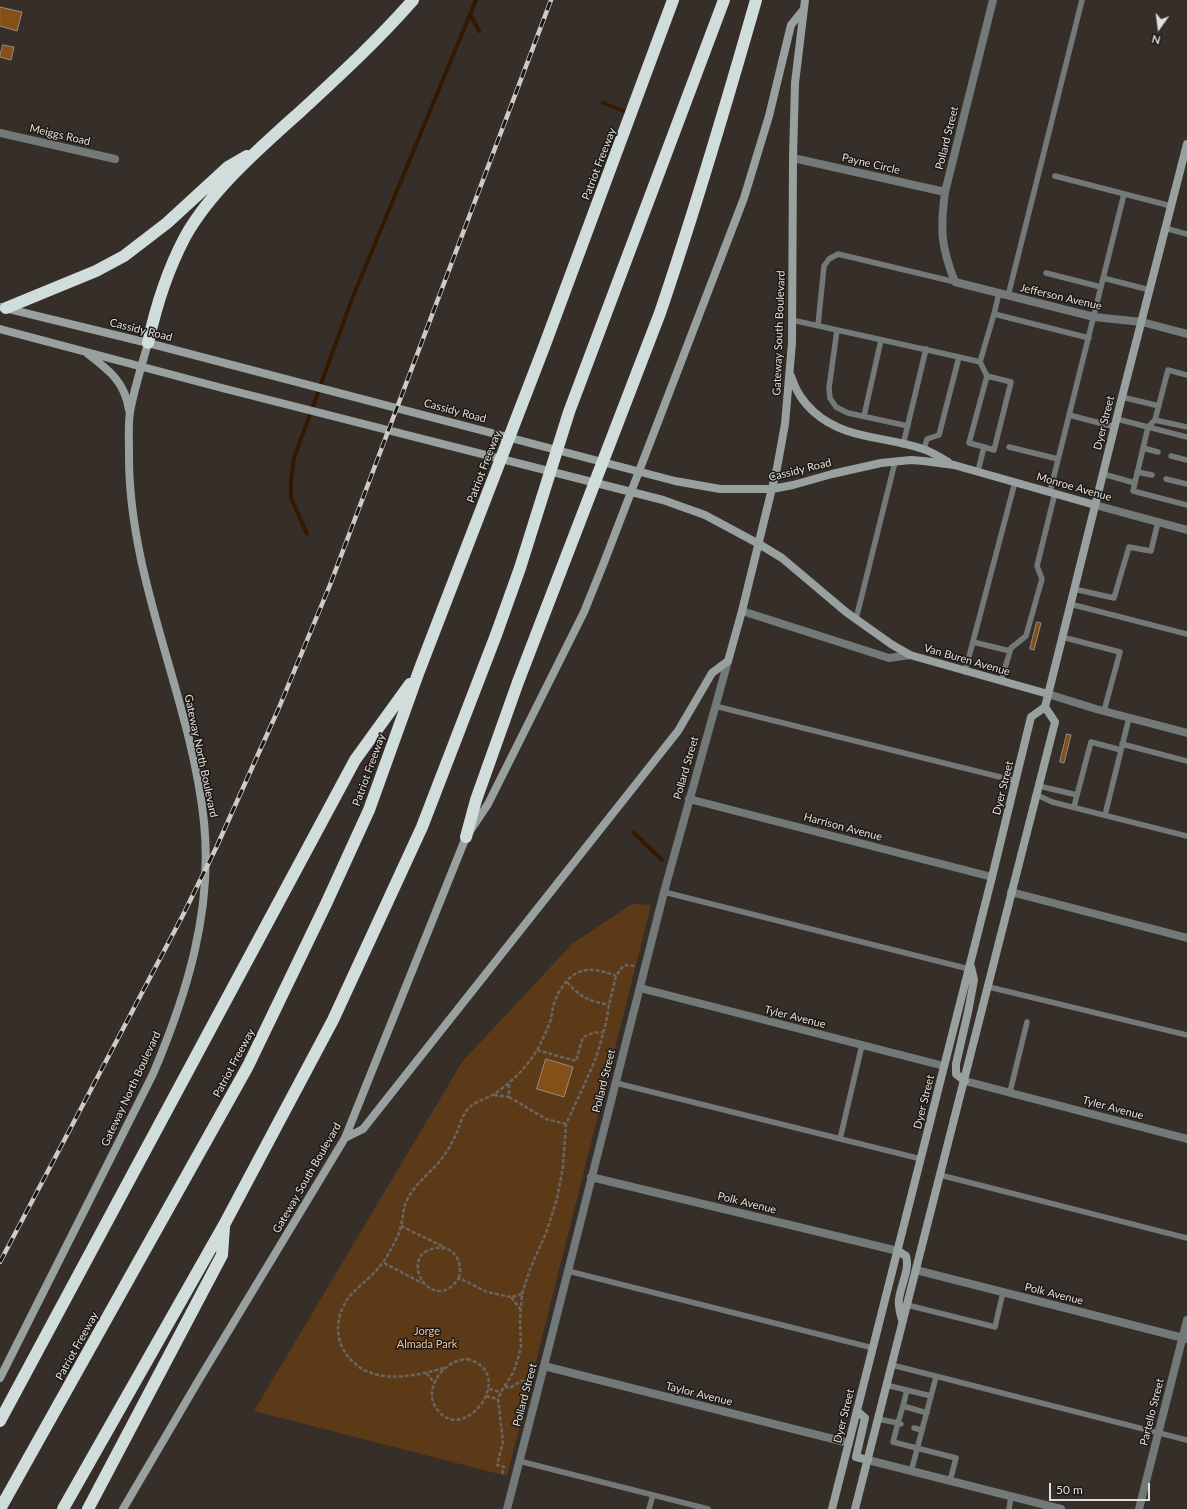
<!DOCTYPE html>
<style>
body{margin:0}
#map{position:relative;width:1187px;height:1509px;overflow:hidden;background:#362f29;font-family:Lato,sans-serif}
canvas{display:block}
.north{position:absolute;left:1139px;top:8px;width:40px;height:40px;-webkit-text-stroke:3px #1b1815;paint-order:stroke;rotate:194deg;font-size:11px;font-weight:700;line-height:16px;text-align:center;color:#e3deda}
.north::after{content:'';display:block;margin:auto;width:14px;height:18px;background:#e3deda;clip-path:polygon(50% 0,100% 100%,50% 72%,0 100%)}
.scale{position:absolute;left:1049px;top:1483px;width:101px;height:18px;box-sizing:border-box;border:2px solid #e3deda;border-top:0;padding-left:5px;font-size:12px;line-height:14px;white-space:nowrap;color:#e3deda;-webkit-text-stroke:3px #1b1815;paint-order:stroke}
</style>
<div id="map">
<canvas width="1187" height="1509"></canvas>
<div class="north">N</div>
<div class="scale">50 m</div>
</div>
<script>
const g = document.querySelector('canvas').getContext('2d');
g.lineJoin = 'round';
function fillPath(path, color) {
  g.fillStyle = color;
  g.fill(path, 'evenodd');
}
function stroke(path, color, width, dash) {
  g.strokeStyle = color;
  g.lineWidth = width;
  g.lineCap = dash ? 'butt' : 'round';
  g.setLineDash(dash || []);
  g.stroke(path);
}
function label(font, color, halo, rows, align = 'center') {
  g.font = font + ' Lato,sans-serif';
  g.lineWidth = 3;
  g.setLineDash([]);
  g.textBaseline = 'middle';
  g.strokeStyle = halo;
  g.fillStyle = color;
  for (const [text, x, y, turn = 0] of rows) {
    g.save();
    g.translate(x, y);
    g.rotate((+turn || 0) * Math.PI / 180);
    g.textAlign = isNaN(turn) ? turn : align;
    if (halo) g.strokeText(text, 0, 0);
    g.fillText(text, 0, 0);
    g.restore();
  }
}
fillPath(new Path2D(`
 M632,904L651,905L507,1476L254,1411L462,1062L572,944Z`), '#5c3a18');
stroke(new Path2D(`
 M470,14L479,31
 M603,103L629,113
 M307,534L291,498V481L294,458L352,299L476,0
 M633,832L662,860`), '#341900', 4);
const building = new Path2D(`
 M0,7L22,12L17,31L0,26Z
 M3,45L14,47L11,60L0,57Z
 M1037,622L1041,623L1034,650L1030,649Z
 M1067,734L1071,735L1064,763L1060,762Z
 M546,1059L573,1067L564,1097L537,1089Z`);
fillPath(building, '#845018');
stroke(building, '#948c85', 1);
stroke(new Path2D(`
 M567,982C582,999 588,1000 609,1005
 M537,1050L576,1061L583,1037L593,1033L603,1032
 M494,1095L509,1097V1083
 M509,1097L546,1119L566,1124
 M401,1226L444,1247
 M384,1263L422,1283
 M459,1278C463,1263 455,1245 436,1248C395,1254 432,1318 459,1278L487,1292L511,1297
 M521,1310L511,1297L522,1294
 M467,1359C518,1372 467,1443 439,1412C420,1391 443,1360 467,1359Z
 M444,1368C408,1378 363,1387 342,1347C336,1334 337,1318 344,1305C348,1296 355,1291 362,1284C373,1275 383,1264 390,1251C394,1244 399,1235 401,1226C403,1218 403,1210 406,1202C415,1182 434,1171 445,1154C450,1147 454,1139 457,1132C460,1125 462,1116 467,1110C474,1101 485,1100 494,1094C506,1086 519,1075 528,1063C538,1051 544,1037 550,1022C552,1017 552,1012 553,1007C556,995 564,981 575,974C587,966 604,971 616,976
 M426,1374L430,1376L433,1383
 M505,1386L510,1388L521,1381H531
 M489,1389L501,1392
 M486,1396L498,1399
 M502,1474L504,1467L497,1465L503,1442L498,1399L501,1392L514,1371L519,1355L521,1346L520,1322L522,1294L530,1269L546,1233L557,1199L563,1167L566,1124L586,1081L596,1058L606,1023L609,1005L616,976L623,966L626,965L635,966`), '#6b655f', 2.5, [4, 2]);
stroke(new Path2D(`
 M1055,176L1171,206
 M1165,228L1187,234
 M1046,273L1101,287
 M1103,278L1150,290
 M1008,296L1082,0
 M994,314L999,293
 M792,320L959,357
 M818,325L824,266L829,259L838,254L955,282
 M837,330L829,388L830,398L836,407L848,413L908,426
 M1187,375L1168,370L1155,420L1148,427L1133,491L1187,505
 M1122,397L1159,406
 M1069,415L1115,427
 M864,416L881,340
 M1117,419L1187,437
 M1155,420L1187,427
 M903,445L926,349
 M984,447L994,450L1011,382L987,376
 M1009,447L1058,459
 M1143,448L1158,452
 M924,449L927,439L939,435L959,357L980,362L994,314L1089,338
 M1171,456L1187,460
 M978,471L984,447L969,443L987,376L980,362
 M1137,472L1152,475
 M1103,474L1135,483
 M1166,479L1187,484
 M1050,492L1124,194
 M1074,589L1114,598L1129,547L1151,551L1158,522
 M1070,604L1187,634
 M856,619L895,462
 M1062,637L1120,652L1104,711
 M973,642L1010,651
 M965,672L1015,482
 M1001,681L1011,648L1026,636L1042,579L1037,566L1055,493
 M715,706L1016,781
 M1122,744L1187,761
 M1039,786L1077,795L1091,742L1121,750
 M1037,795L1052,802L1187,836
 M1074,807L1077,795
 M1105,815L1129,718
 M664,892L969,969
 M989,987L1187,1035
 M616,1083L921,1159
 M1010,1092L1027,1022
 M840,1139L862,1045
 M940,1175L1187,1238
 M568,1271L873,1348
 M907,1305L995,1327L1003,1292
 M892,1365L1187,1440
 M886,1385L931,1396L911,1472
 M931,1396L936,1377
 M903,1406L907,1390
 M878,1419L898,1423L893,1442L956,1458L950,1481
 M901,1424L898,1423L903,1406L927,1413
 M914,1428L922,1430
 M519,1461L708,1509
 M649,1509L653,1495
 M1009,1509L1011,1496`), '#737978', 5.5);
stroke(new Path2D(`
 M993,0L945,192C940,230 941,247 955,282L1094,317L1142,322L1187,334
 M0,133L115,159
 M793,158L945,192
 M1095,505L1187,530
 M742,611L889,658L910,655
 M689,799L992,877
 M1011,892L1187,938
 M640,988L944,1066
 M965,1081L1187,1139
 M591,1177L898,1251
 M916,1270L1187,1339
 M544,1366L849,1443
 M868,1460L1061,1509
 M507,1509L544,1366L664,892L728,661
 M1139,1509L1187,1320`), '#737978', 8);
stroke(new Path2D(`
 M1048,694L1096,709L1187,733`), '#737978', 8);
stroke(new Path2D(`
 M0,307L148,343L675,481L720,489H772L793,485L832,474L881,463L911,460L924,461L954,465L1095,505
 M0,329L222,388L663,500L705,515L759,544L782,558L846,612L891,644L910,655L1048,694
 M88,354C109,370 125,382 129,410
 M791,376C796,391 802,401 814,412C845,440 886,436 923,449C932,452 940,457 948,462
 M965,1081L956,1074V1064L968,1012L974,980L971,967
 M345,1138L363,1129L678,731L712,673L728,661L742,611L777,468L785,424L792,343L793,158L795,83L805,0
 M898,1251L906,1256C910,1270 901,1284 899,1299C898,1306 900,1313 902,1320
 M0,1378L153,1074C187,994 213,910 204,822C191,697 128,581 129,453C129,440 128,425 130,412C134,389 142,365 148,343
 M857,1411L865,1418L856,1457L868,1460
 M123,1509L200,1378L345,1138L466,837L488,804L584,612L603,565L744,198L769,116L791,25L804,9
 M832,1509L992,877L1031,717L1045,707L1122,397L1187,144
 M855,1509L1055,722L1045,707`), '#99a1a0', 8);
stroke(new Path2D(`
 M6,308L96,271L124,256L167,223L228,167L247,156
 M148,343C156,306 167,271 185,237C211,190 261,147 301,111C340,75 378,40 413,0
 M466,837L476,800L518,682L660,313C695,210 726,105 756,0
 M0,1421L355,760L410,684
 M0,1509L248,1066L326,904L369,810L419,671L544,347L673,0
 M63,1509L224,1225L333,1020L422,827L496,635L520,568L569,412L724,0
 M88,1509L222,1255L224,1227`), '#d0dddb', 12);
const rail = new Path2D(`
 M0,1262L183,915L216,848L278,710L330,585L551,0`);
stroke(rail, '#cfcac6', 4.5);
stroke(rail, '#1b1815', 3, [9]);
label('11px', '#e3deda', '#1b1815', [
 ["Meiggs Road",60,135,13],
 ["Pollard Street",947,138,-76],
 ["Patriot Freeway",599,164,-69],
 ["Payne Circle",871,164,13],
 ["Jefferson Avenue",1061,297,13],
 ["Cassidy Road",141,330,14],
 ["Gateway South Boulevard",779,333,-88],
 ["Cassidy Road",455,411,15],
 ["Dyer Street",1104,423,-76],
 ["Patriot Freeway",484,467,-69],
 ["Cassidy Road",800,470,-14],
 ["Monroe Avenue",1074,487,16],
 ["Van Buren Avenue",967,660,16],
 ["Gateway North Boulevard",201,756,78],
 ["Pollard Street",686,768,-74],
 ["Patriot Freeway",369,770,-70],
 ["Dyer Street",1003,788,-76],
 ["Harrison Avenue",843,827,15],
 ["Tyler Avenue",795,1017,14],
 ["Patriot Freeway",234,1063,-62],
 ["Pollard Street",604,1081,-76],
 ["Gateway North Boulevard",131,1089,-65],
 ["Dyer Street",924,1102,-76],
 ["Tyler Avenue",1113,1108,15],
 ["Gateway South Boulevard",307,1178,-60],
 ["Polk Avenue",747,1203,14],
 ["Polk Avenue",1054,1294,14],
 ["Patriot Freeway",77,1346,-61],
 ["Taylor Avenue",699,1394,14],
 ["Pollard Street",525,1395,-75],
 ["Partello Street",1152,1412,-76],
 ["Dyer Street",844,1416,-76]
]);
label('11px', '#f4c59c', '#1b1815', [
 ["Jorge",427,1331],
 ["Almada Park",427,1344]
]);
</script>
